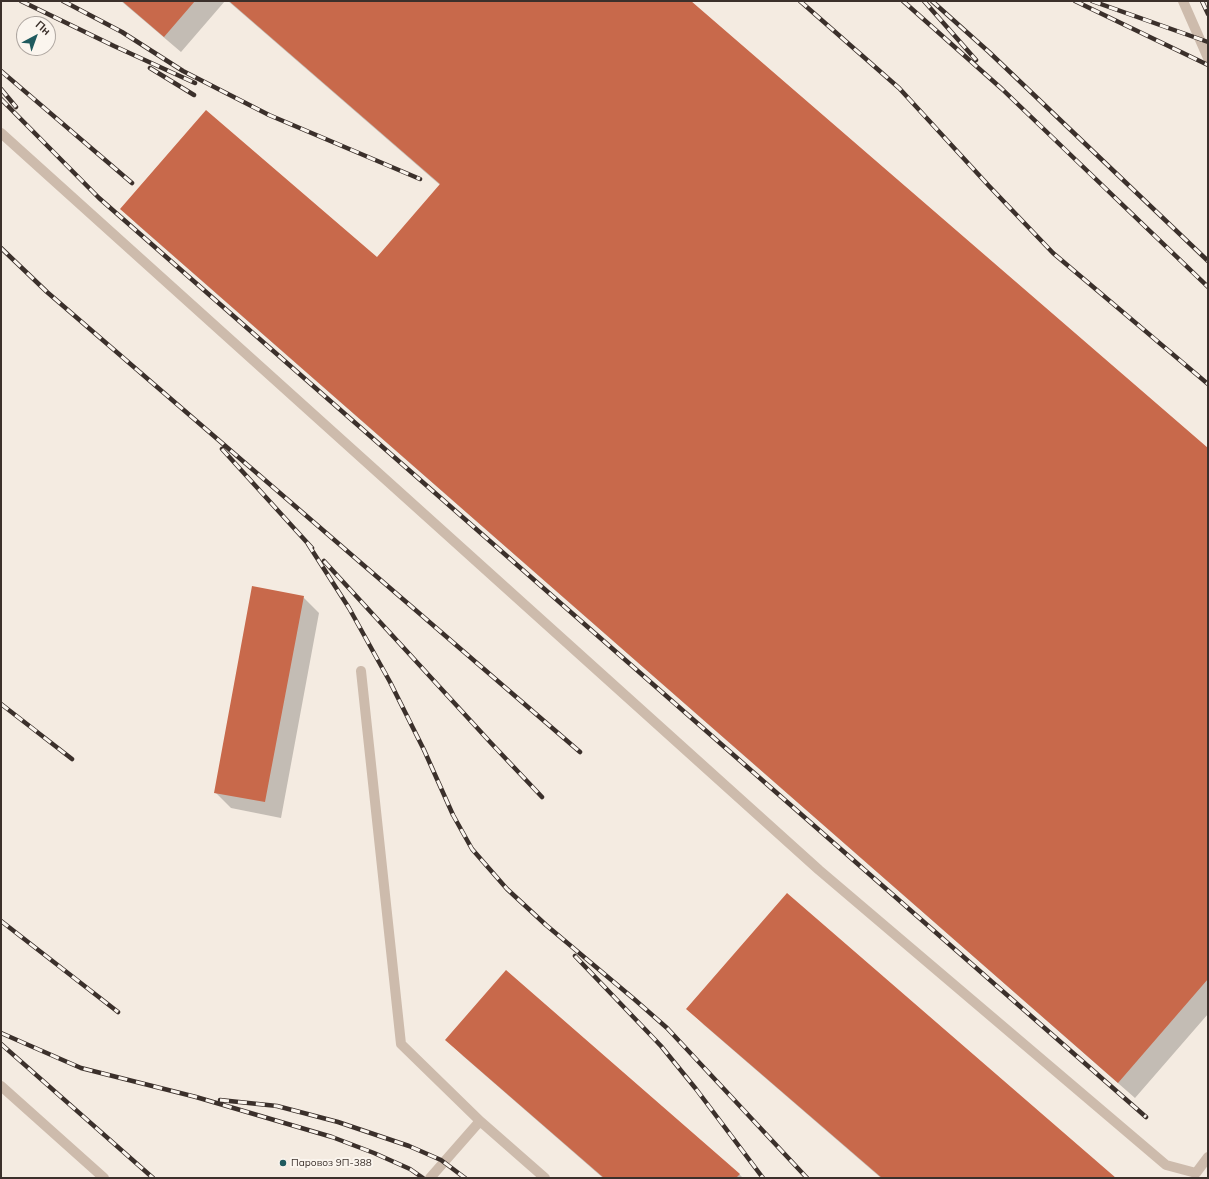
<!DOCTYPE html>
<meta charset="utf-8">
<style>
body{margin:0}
#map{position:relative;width:1209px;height:1179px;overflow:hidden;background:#f4ebe1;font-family:Mulish,sans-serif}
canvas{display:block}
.frame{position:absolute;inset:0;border:2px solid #3b302b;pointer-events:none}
.north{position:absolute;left:16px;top:16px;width:40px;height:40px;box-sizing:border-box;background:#fbf5ee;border:1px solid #aea6a0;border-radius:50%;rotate:41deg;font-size:11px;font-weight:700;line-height:16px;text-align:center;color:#3b302b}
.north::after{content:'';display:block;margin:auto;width:14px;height:18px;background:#1f5a5e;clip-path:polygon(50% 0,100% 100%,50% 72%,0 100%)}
</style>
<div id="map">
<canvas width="1209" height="1179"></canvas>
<div class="frame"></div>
<div class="north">Пн</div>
</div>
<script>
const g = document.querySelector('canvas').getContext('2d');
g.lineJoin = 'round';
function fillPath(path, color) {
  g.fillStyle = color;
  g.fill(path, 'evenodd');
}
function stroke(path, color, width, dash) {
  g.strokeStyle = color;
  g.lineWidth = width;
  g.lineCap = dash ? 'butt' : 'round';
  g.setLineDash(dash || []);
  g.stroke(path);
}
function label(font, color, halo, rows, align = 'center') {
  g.font = font + ' Mulish,sans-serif';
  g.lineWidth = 4;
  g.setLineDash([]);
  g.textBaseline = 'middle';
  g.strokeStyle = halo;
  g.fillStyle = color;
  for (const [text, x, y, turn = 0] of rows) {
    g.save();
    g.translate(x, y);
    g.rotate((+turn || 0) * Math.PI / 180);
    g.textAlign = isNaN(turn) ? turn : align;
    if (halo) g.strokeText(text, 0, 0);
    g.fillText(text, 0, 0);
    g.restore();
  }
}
fillPath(new Path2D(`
 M121,1H225L181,52Z
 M228,1H689L1208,449V1014L1135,1098L138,225L122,209L377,258L440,185Z
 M303,597L319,613L281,818L231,808L215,792Z
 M688,1009L1115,1178H881L704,1025Z
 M447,1040L739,1174L743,1178H603L463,1056Z`), '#0003');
fillPath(new Path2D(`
 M122,1H195L164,37Z
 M229,1H691L1208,448V979L1118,1083L120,209L206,110L377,257L440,184Z
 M252,586L304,596L265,802L214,793Z
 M787,893L1116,1178H882L686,1009Z
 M506,970L740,1174L736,1178H604L445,1040Z`), '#c8694b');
stroke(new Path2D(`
 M1183,1L1208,58
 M1,133L819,870L1166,1165L1196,1173L1208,1157
 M361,671L401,1044L480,1121L545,1178
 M1,1086L104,1178
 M430,1178L480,1121`), '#cdbbac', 10);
const rail = new Path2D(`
 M21,1L114,46L195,83
 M63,1L122,32L183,71L269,115L420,179
 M800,1L899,88L989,186L1053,253L1208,384
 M903,1L1002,89L1208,287
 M924,1L976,60
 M932,1L989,52L1208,261
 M1075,1L1208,65
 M1092,1L1208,42
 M1202,1L1208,14
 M150,68L194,95
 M1,71L132,183
 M1,89L16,107
 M1,99L99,198L1146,1117
 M1,248L47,292L580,752
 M222,449L312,548
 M308,544L349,608L390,682L424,750L453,815L472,849L507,889L546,925L634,999L667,1028L807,1178
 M324,561L491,743L542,797
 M1,704L72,759
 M1,921L118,1012
 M575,956L661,1046L696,1089L763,1178
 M1,1033L81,1068L196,1097L332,1137L374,1153L410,1169L423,1178
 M1,1044L153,1178
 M220,1100L277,1106L338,1122L409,1146L441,1160L465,1178`);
stroke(rail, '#3b302b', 4.5);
stroke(rail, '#fbf5ee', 3, [9]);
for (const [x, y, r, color] of [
 [283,1163,4,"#1f5a5e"]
]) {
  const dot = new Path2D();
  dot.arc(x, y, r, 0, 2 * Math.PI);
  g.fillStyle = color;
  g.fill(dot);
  stroke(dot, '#fbf5ee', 1.5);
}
label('10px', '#3b302b', '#fbf5ee', [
 ["Паровоз 9П-388",291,1163]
], 'left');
</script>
